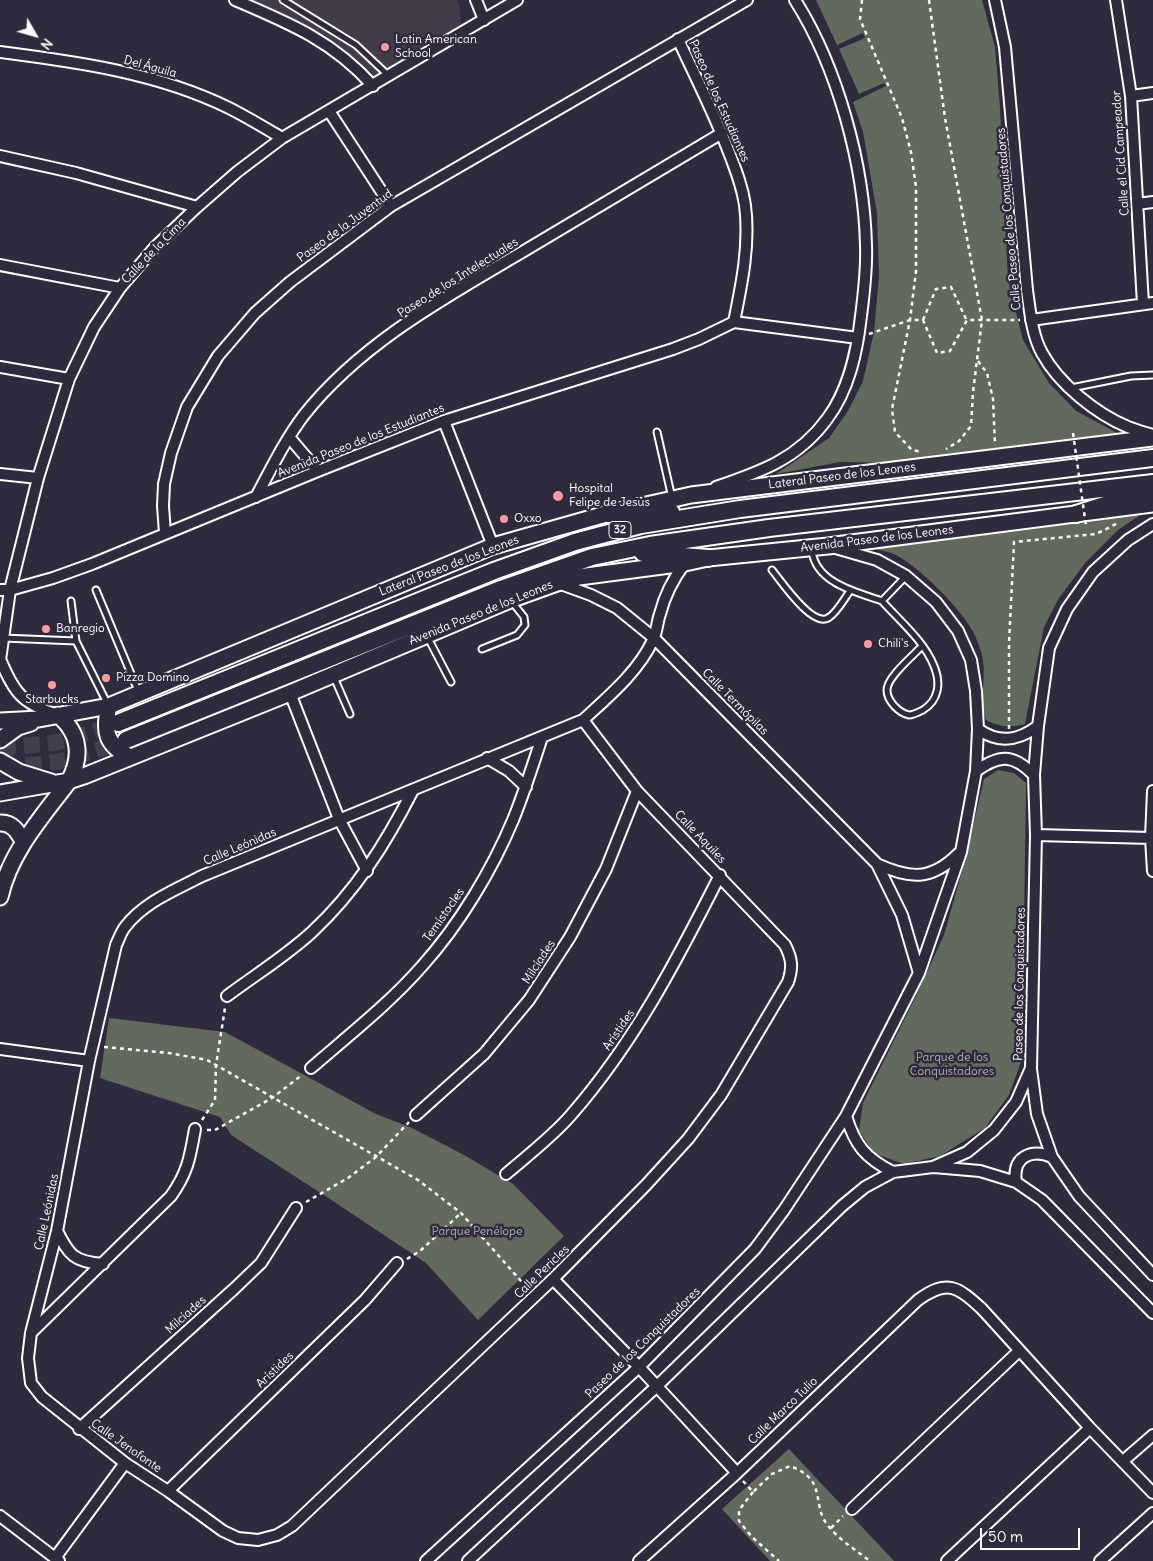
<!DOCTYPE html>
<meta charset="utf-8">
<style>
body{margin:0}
#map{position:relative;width:1153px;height:1561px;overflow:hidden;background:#2f2a3d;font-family:Delius,sans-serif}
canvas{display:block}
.north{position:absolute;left:10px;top:10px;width:50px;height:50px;-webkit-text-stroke:4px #2f2a3d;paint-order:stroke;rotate:128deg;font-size:14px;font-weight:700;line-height:20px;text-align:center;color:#fff}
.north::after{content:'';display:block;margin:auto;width:18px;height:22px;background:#fff;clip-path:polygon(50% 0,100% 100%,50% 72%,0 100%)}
.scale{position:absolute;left:980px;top:1528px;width:100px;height:22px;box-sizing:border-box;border:2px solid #fff;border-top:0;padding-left:6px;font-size:15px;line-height:18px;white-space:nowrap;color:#fff;-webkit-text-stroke:4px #2f2a3d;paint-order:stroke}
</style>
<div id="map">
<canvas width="1153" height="1561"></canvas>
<div class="north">N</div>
<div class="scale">50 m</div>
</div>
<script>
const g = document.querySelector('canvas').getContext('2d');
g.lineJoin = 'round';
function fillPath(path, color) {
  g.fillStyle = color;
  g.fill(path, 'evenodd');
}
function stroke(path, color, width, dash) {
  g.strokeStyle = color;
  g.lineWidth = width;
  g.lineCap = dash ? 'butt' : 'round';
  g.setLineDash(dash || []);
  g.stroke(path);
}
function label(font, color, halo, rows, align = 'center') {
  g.font = font + ' Delius,sans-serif';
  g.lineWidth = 5;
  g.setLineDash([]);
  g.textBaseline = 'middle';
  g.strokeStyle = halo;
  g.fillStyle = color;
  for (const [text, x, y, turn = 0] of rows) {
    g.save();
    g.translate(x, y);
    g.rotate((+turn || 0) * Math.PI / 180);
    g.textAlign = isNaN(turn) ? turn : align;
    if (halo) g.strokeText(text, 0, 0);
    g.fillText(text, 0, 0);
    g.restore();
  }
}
fillPath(new Path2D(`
 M239,0H457L460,8L461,32L372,84L356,62L307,26Z`), '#443b48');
fillPath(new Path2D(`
 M816,0H982L995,47L1000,108L1008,280L1023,340L1049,383L1076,411L1123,436L892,463L840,462L776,474L829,438L848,411L863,381L874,332L879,276L877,213L863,132L853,102L886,86L884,83L859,94L839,49L865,38L863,33L837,45Z
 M1146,511L1118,530L1086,562L1059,598L1044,627L1025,724C1010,728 1000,727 986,720C979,699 987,676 982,655C980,647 976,637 972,630C959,607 919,567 896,555C888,551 878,550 870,548Z
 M998,770L1014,773L1026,783L1022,1059L1009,1095L985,1128L940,1156L904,1164L873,1153L859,1130L863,1103L917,994L944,935L966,857L984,779Z
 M109,1018L225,1032L376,1114L412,1128L464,1155L513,1184L564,1236L478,1320L426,1263L330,1199L231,1135L220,1117L100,1078Z
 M789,1449L894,1561H770L722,1509Z`), '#626a5e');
stroke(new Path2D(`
 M0,748L53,743L70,739L118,723
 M2,768L56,762L72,758L126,740`), '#443f50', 16, [16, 8]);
const lane = new Path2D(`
 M283,0L356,45L389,76
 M1071,388L1131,376L1153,375
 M657,432L672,498
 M812,551C816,583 856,592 882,601L906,576
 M772,570C781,581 812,627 828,618C837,613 844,599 850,591
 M96,590L139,693
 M71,601L76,641
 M882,601C900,621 924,641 934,666C941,683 939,700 923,710C919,712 913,715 909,715C899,713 887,701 887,690C887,677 913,656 922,646
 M3,638L76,641L108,705
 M428,638L451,682
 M482,649L517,635L525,625L524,617L512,602
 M333,675L350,714`);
const street = new Path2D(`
 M235,0C289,23 333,41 373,86
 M476,0L484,20
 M995,0L1005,47L1027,290C1030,311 1032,335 1042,353C1058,383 1096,414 1128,427C1136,430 1145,433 1153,435
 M1116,0L1131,96L1143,304
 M678,39C695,76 714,113 728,150C735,168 742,185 745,205C750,244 742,283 734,322
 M0,52C78,62 158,73 229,108C247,117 265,128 282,138
 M1131,96L1153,93
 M329,111L391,206
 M0,156L76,173L197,207
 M1137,204L1153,202
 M0,265L120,288
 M1031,320L1153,303
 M734,322L858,338
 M0,367L69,379
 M444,421L493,546
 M289,437L318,471
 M0,474L38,478
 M716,487C760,472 798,459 827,419C849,390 857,352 861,316C864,293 867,269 866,245C864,165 838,68 795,0
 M256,497C271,469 285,440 304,415C361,343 446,297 524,251C590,212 656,173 722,133
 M165,533L163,506L164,484L171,453L187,407L218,356L255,313L290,282L391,206L747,0
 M558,583L591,595L617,608L654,638L877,864L902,915L919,973
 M0,590H10L53,578L92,564L318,471L444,421L673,349L699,339L734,322
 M0,659C14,693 22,703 57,715
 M0,660L10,590L38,478L69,379L94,327L120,288L155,247L197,207L237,172L282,138L517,0
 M290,693L339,819L367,871
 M583,720L637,791L785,945C792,959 793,967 788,982L721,1095L688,1139L646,1185L553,1279L292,1526L277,1535L258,1540L238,1538L223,1531L168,1491L125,1463L42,1397L31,1383L28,1358L31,1333L57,1231L89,1061L116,945C119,939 121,932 125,927C144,902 175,890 202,876L583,720C609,696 638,672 653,640C657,632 657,622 660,614C665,594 673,579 685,563
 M978,729C999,744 1018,741 1038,726
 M487,758L509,771L526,787
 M976,771C1000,754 1013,754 1034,775
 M1153,791L1151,838L1153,871
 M1036,835L1151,838
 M877,864C910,879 931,881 958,854
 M227,996C255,975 286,956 312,932C356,891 386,843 413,790
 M0,1049L89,1061
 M311,1068C349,1035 390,1003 423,965C459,925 492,870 513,820C524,793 533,765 542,737
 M1031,1069L1037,1114L1052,1157L1079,1196L1153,1275
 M416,1115L484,1054L529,1000L570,937L606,869L637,791
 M846,1116C855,1145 865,1158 893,1172
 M934,1167L980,1171L1016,1182L1042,1200L1153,1313
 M506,1174C527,1156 553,1136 571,1115C634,1043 677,960 720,875
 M1016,1182C1012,1157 1031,1148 1052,1157
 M57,1231C69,1255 74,1262 103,1264
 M553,1279L639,1367L737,1473
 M32,1332L171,1196C188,1172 190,1157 195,1129
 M79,1429L235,1288L261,1263L296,1208
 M1123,1461L1153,1435
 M168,1491L365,1300L397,1263
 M852,1509L1019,1351
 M0,1516L59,1561
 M55,1558L125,1463
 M426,1561L639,1367L755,1249L784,1210L846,1116L919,973L961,852L976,771L978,729L976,691L971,660L958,631L936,602L906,576L877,560L832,547
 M468,1561L657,1386L842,1206L865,1187L893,1172L933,1167L967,1152L994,1130L1016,1102L1031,1068L1036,835L1034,775L1038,726L1049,648L1067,609L1093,572L1128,540L1153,524
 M639,1561L737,1473L918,1300C947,1279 957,1286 982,1309L1090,1428L1153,1493
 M947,1561L1090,1428
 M1100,1561L1153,1513`);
const secondary = new Path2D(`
 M109,706C103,732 106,745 130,757
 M0,721L39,719L109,706L493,546L606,514L691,495L1153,438
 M0,740L18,727L31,723
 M0,761L19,772L51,782
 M0,793L69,781L84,776L290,693L510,600L557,583L579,577L685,563L708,558L828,546L1153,504
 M0,823C12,822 18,832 23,841
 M0,897C10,852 42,817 69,781C82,757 80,733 58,715`);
const primary = new Path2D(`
 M606,514L671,512
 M1076,514L1148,491
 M643,553L708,558
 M118,723L494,571L575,542L601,535L641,525L740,509L1153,458
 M126,740L501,589L592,557L650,545L769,528L1153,483`);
stroke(lane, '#fff', 9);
stroke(street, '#fff', 14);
stroke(secondary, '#fff', 19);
stroke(primary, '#fff', 20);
stroke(new Path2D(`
 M862,0L860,19L902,118L911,152L916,187V271L910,320L892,409L895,432L912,450L922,452
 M929,0L945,118L982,320L973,392L971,426L959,441L946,449
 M923,320L936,289L951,287L966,319
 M869,334L910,320H923L937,353L950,351L967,320H1020
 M978,361L987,373L993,399L995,444
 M1009,729V643L1014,542L1096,534L1118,523
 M104,1047L169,1053L207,1060L418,1180L461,1213L528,1289
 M202,1120L215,1100L216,1065L225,1008
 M207,1130H215L272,1098L302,1075
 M306,1202L348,1178L376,1157L409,1122
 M407,1259L420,1251L461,1213
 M743,1481L753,1492L772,1474L790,1466C830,1481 809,1505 830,1528C841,1541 857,1551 870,1561
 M753,1492L739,1510V1521L752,1537L779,1561
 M831,1528L843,1516`), '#fff', 2.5, [4, 4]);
stroke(lane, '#2f2a3d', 5);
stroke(street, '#2f2a3d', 10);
stroke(secondary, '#2f2a3d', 15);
stroke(primary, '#2f2a3d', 16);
stroke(new Path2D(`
 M1073,433L1086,526`), '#fff', 2.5, [4, 4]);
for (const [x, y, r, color] of [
 [385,47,5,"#ff9aa2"],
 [558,496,6,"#ff9aa2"],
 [504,519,5,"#ff9aa2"],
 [46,629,5,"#ff9aa2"],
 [868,644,5,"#ff9aa2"],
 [106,678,5,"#ff9aa2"],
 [52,685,5,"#ff9aa2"]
]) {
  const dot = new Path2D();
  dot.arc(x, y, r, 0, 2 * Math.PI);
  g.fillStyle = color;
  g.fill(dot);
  stroke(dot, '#2f2a3d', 2);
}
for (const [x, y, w] of [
 [620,530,22]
]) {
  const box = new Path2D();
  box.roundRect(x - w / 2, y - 8.5, w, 17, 4);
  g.fillStyle = '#2f2a3d';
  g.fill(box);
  stroke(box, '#fff', 1);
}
label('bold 11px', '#fff', null, [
 ["32",620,530]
]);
label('12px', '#fff', '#2f2a3d', [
 ["Latin American",395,40],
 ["School",395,54],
 ["Hospital",569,489],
 ["Felipe de Jesús",569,503],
 ["Oxxo",514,519],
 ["Banregio",56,629],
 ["Chili's",878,644],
 ["Pizza Domino",116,678],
 ["Starbucks",52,700,"center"]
], 'left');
label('12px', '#fff', '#2f2a3d', [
 ["Del Águila",150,67,15],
 ["Paseo de los Estudiantes",719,101,66],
 ["Calle el Cid Campeador",1121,153,-94],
 ["Calle Paseo de los Conquistadores",1009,219,-95],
 ["Paseo de la Juventud",345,226,-36],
 ["Calle de la Cima",154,251,-46],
 ["Paseo de los Intelectuales",458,278,-32],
 ["Avenida Paseo de los Estudiantes",361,441,-22],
 ["Lateral Paseo de los Leones",842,476,-7],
 ["Avenida Paseo de los Leones",877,539,-7],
 ["Lateral Paseo de los Leones",449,566,-21],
 ["Avenida Paseo de los Leones",481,613,-22],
 ["Calle Termópilas",735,702,45],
 ["Calle Aquiles",700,837,46],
 ["Calle Leónidas",240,847,-23],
 ["Temístocles",444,915,-55],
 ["Milcíades",539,962,-57],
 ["Paseo de los Conquistadores",1020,984,-89],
 ["Arístides",619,1030,-56],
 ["Calle Leónidas",47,1212,-78],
 ["Calle Pericles",542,1272,-44],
 ["Milcíades",186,1315,-42],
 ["Paseo de los Conquistadores",643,1343,-44],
 ["Arístides",275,1370,-44],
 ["Calle Marco Tulio",783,1411,-44],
 ["Calle Jenofonte",126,1446,35]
]);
label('12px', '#b0b4ae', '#2f2a3d', [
 ["Parque de los",952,1058],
 ["Conquistadores",952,1072],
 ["Parque Penélope",477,1232]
]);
</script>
